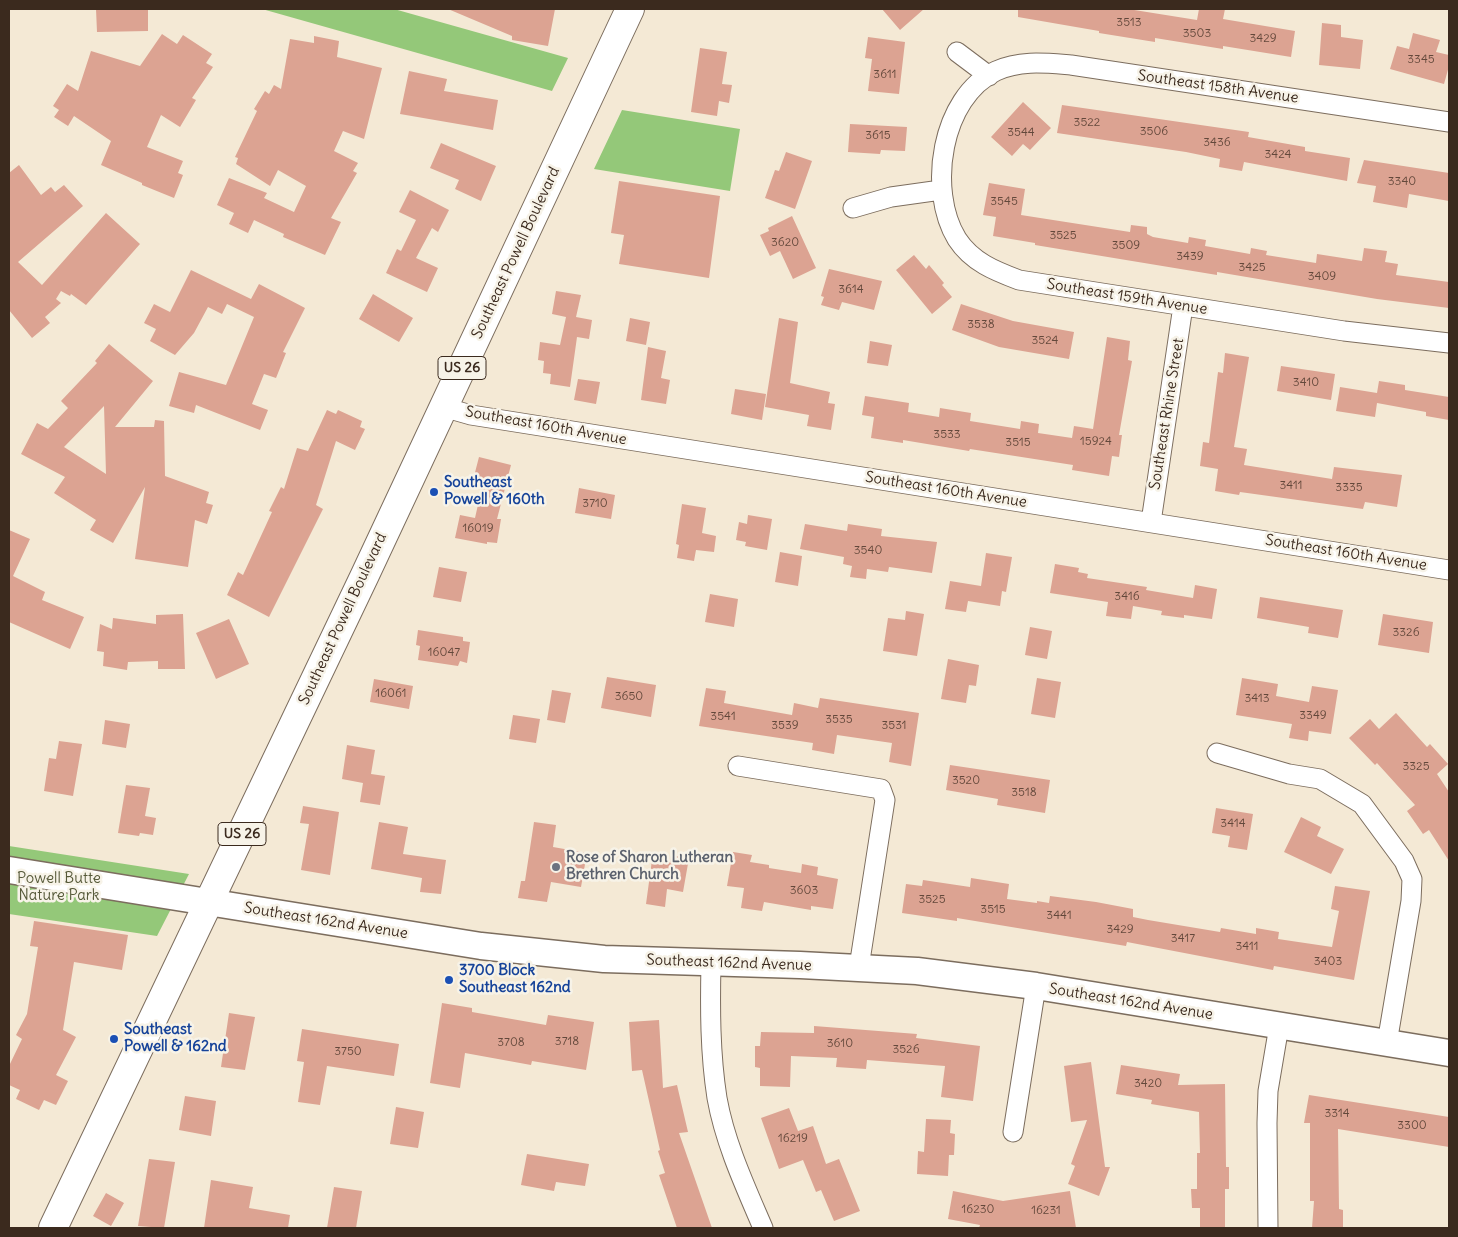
<!DOCTYPE html>
<style>
body{margin:0}
#map{position:relative;width:1458px;height:1237px;overflow:hidden;background:#f4e9d5;font-family:Delius,sans-serif}
canvas{display:block}
.frame{position:absolute;inset:0;border:10px solid #3b2a1e;pointer-events:none}
</style>
<div id="map">
<canvas width="1458" height="1237"></canvas>
<div class="frame"></div>
</div>
<script>
const g = document.querySelector('canvas').getContext('2d');
g.lineJoin = 'round';
function fillPath(path, color) {
  g.fillStyle = color;
  g.fill(path, 'evenodd');
}
function stroke(path, color, width, dash) {
  g.strokeStyle = color;
  g.lineWidth = width;
  g.lineCap = dash ? 'butt' : 'round';
  g.setLineDash(dash || []);
  g.stroke(path);
}
function label(font, color, halo, rows, align = 'center') {
  g.font = font + ' Delius,sans-serif';
  g.lineWidth = 5;
  g.setLineDash([]);
  g.textBaseline = 'middle';
  g.strokeStyle = halo;
  g.fillStyle = color;
  for (const [text, x, y, turn = 0] of rows) {
    g.save();
    g.translate(x, y);
    g.rotate((+turn || 0) * Math.PI / 180);
    g.textAlign = isNaN(turn) ? turn : align;
    if (halo) g.strokeText(text, 0, 0);
    g.fillText(text, 0, 0);
    g.restore();
  }
}
fillPath(new Path2D(`
 M262,9H394L568,58L552,91Z
 M622,110L740,129L730,191L594,169Z
 M9,846L189,874L157,936L9,914Z`), '#94c879');
fillPath(new Path2D(`
 M96,9H148V31L97,32Z
 M448,9H555L548,46L512,40V36Z
 M882,9H924L900,30Z
 M1018,9H1128L1197,20L1199,9H1225L1223,19L1295,31L1291,57L1223,46V49L1155,38V42L1099,33V31L1018,17Z
 M1322,23L1341,25V37L1363,40L1360,69L1319,65Z
 M1413,33L1440,40L1436,52L1449,55V66L1444,84L1390,69L1397,46L1409,49Z
 M162,34L177,44L183,35L212,54L206,63L213,67L192,98L196,100L180,127L161,115L147,147L183,161L178,173L183,175L174,198L142,185V183L101,165L111,141L74,116L68,126L54,117L59,110L53,106L67,84L78,91L91,51L140,66Z
 M314,36L339,41L337,57L382,68L364,139L343,131L334,151L358,163L353,171L357,173L331,218L341,222L325,255L283,237L284,234L254,220L248,233L229,224L234,213L217,205L229,178L267,193L264,198L294,212L306,186L278,170L270,186L236,164L238,158L235,157L257,111L254,109L265,91L269,94L274,85L281,89L290,39L314,43Z
 M868,37L905,42L899,94L868,91L872,59L865,58Z
 M700,48L727,52L722,84L732,85L729,103L719,101L717,116L691,112Z
 M409,71L447,79L444,91L498,100L493,130L400,114Z
 M1023,102L1051,128L1030,150L1023,144L1012,156L991,137Z
 M1062,105L1249,132L1248,137L1305,147V151L1350,158L1347,181L1244,162L1242,171L1219,167L1220,159L1186,152L1057,133Z
 M850,124L907,127L905,151L881,150L880,154L848,152Z
 M441,143L496,166L481,201L455,189L459,180L430,168Z
 M786,152L812,161L795,209L765,198L775,170L779,171Z
 M1364,160L1449,173V201L1409,194L1407,208L1373,202L1376,186L1357,183Z
 M19,165L41,195L51,187L55,192L64,185L83,206L18,262L42,285L106,213L140,244L86,305L71,294L70,296L61,291L56,299L61,303L45,317L50,323L32,338L9,310V173Z
 M619,181L720,196L709,278L619,264L624,235L611,233Z
 M989,183L1025,189L1021,215L1130,232L1131,225L1147,227V234L1153,237L1188,243L1189,237L1206,240L1205,246L1250,254L1251,248L1267,251L1266,255L1316,263L1317,254L1362,261L1364,248L1387,251L1385,262L1398,264L1396,275L1449,282V308L1377,299L1217,272V275L1035,245V243L993,236L996,217L983,215Z
 M410,190L449,210L438,232L432,228L416,258L438,268L427,292L386,273L397,249L401,251L416,220L399,212Z
 M792,216L816,268L793,279L780,251L770,256L760,235L769,231L768,228Z
 M914,255L926,269L929,265L944,283L942,285L952,297L932,314L896,270Z
 M829,269L882,281L874,310L842,302L839,310L821,305L824,297L821,296Z
 M191,270L251,299L259,284L305,308L283,352L286,353L276,378L264,374L252,404L268,410L260,430L196,405L194,413L169,406L179,372L226,385L254,317L227,304L222,314L208,307L194,333L175,355L150,341L156,329L144,323L154,304L170,312Z
 M556,291L581,295L576,317L592,320L589,339L577,337L570,387L550,384L551,374L543,373L544,361L538,360L540,342L560,345L566,317L552,314Z
 M373,294L413,318L399,342L359,319Z
 M961,304L1013,321L1074,332L1069,359L999,347L952,330Z
 M630,318L650,322L646,345L626,341Z
 M779,318L798,322L790,383L830,392L828,403L835,404L831,430L807,426L809,415L765,407Z
 M1107,337L1130,341L1128,360L1132,361L1119,435H1122L1119,457L1112,456L1109,476L1072,470L1073,465L970,449L969,451L903,440V443L871,438L874,417L862,415L865,396L909,403L908,412L939,417L940,408L971,413L970,421L1020,429L1021,421L1039,424L1038,433L1072,438L1074,426L1093,429Z
 M870,341L892,345L888,366L867,363Z
 M109,344L153,381L115,427H154L155,420L164,421L165,476L209,492L206,503L213,505L207,524L195,520L188,567L135,559L145,487L113,543L90,530L96,520L54,493L65,477L21,454L37,423L48,429L68,408L61,401L97,363L95,361ZM104,406L105,439L106,474L64,447Z
 M648,347L666,351L661,378L670,380L666,404L641,400Z
 M1225,353L1249,357L1234,447L1247,449L1244,465L1332,479L1334,467L1402,475L1397,507L1365,502L1363,509L1240,492L1239,495L1215,491L1218,469L1200,466L1203,442L1209,443L1218,372L1223,373Z
 M1281,366L1335,374L1331,400L1277,391Z
 M578,379L600,382L596,404L574,400Z
 M1379,381L1405,385V390L1449,397V420L1426,416V412L1377,403L1375,417L1336,411L1340,387L1377,393Z
 M735,389L766,394L762,420L731,414Z
 M327,410L336,414L338,410L362,421L360,427L365,429L355,450L336,441L316,505L323,509L269,617L227,595L238,572L243,575L272,512L269,511L281,487L284,489L297,448L308,451Z
 M479,457L511,465L497,519H501L497,543L487,542V544L455,538L460,515L475,518L482,487L472,484Z
 M579,488L615,495L611,519L575,513Z
 M682,504L706,508L702,533L716,536L714,552L696,550L694,561L677,558L679,545L676,544Z
 M748,515L772,519L767,550L745,546L746,542L736,540L739,522L747,524Z
 M805,524L847,531L848,524L882,529L881,536L937,542L932,573L889,567L888,572L867,569L866,579L850,577L852,566L843,564L844,557L800,549Z
 M9,530L30,539L13,576L45,592L42,600L84,617L70,649L9,622Z
 M780,552L802,556L798,586L775,582Z
 M986,553L1012,557L1006,592L1002,591L1000,606L968,601L966,612L945,609L950,581L981,586Z
 M1055,564L1079,568L1078,572L1088,574L1087,578L1147,587L1146,590L1193,598L1195,585L1217,589L1212,619L1184,615V618L1161,615L1162,611L1133,606L1131,619L1106,616L1108,602L1050,593Z
 M439,567L467,572L461,602L433,597Z
 M710,594L738,599L734,627L705,622Z
 M1260,597L1343,610L1338,638L1308,633L1309,627L1257,618Z
 M906,611L924,614L917,656L883,651L888,618L905,620Z
 M183,614L185,669H158V661L128,662L127,670L103,666L104,652L97,651L100,624L112,629L113,618L156,624V615Z
 M1383,614L1433,622L1429,653L1378,645Z
 M229,619L249,664L216,679L196,633Z
 M1030,627L1052,631L1047,659L1025,655Z
 M418,630L463,637V641L470,642L467,663L460,661L458,666L418,660L420,646L416,645Z
 M948,659L979,665L976,686L969,685L966,703L941,699Z
 M607,677L656,685L651,717L601,708Z
 M1037,678L1061,682L1055,718L1031,714Z
 M1242,678L1278,684L1276,696L1309,702L1312,686L1338,690L1331,734L1309,731L1308,741L1289,738L1292,724L1236,715Z
 M374,679L413,686L409,709L370,702Z
 M706,688L726,691L724,703L792,715L794,703L818,708L820,698L919,713L911,766L889,762L892,743L837,735L834,754L812,750L813,743L699,726Z
 M552,690L571,693L565,723L547,720Z
 M1396,713L1427,747L1430,744L1448,764L1437,774L1449,792V861L1429,830L1423,834L1407,811L1415,805L1377,763L1375,765L1349,738L1370,719L1379,729Z
 M513,715L540,719L536,743L509,739Z
 M105,720L130,724L126,748L102,744Z
 M59,741L82,744L73,796L44,791L49,758L56,759Z
 M347,745L375,750L371,774L385,776L380,805L360,802L363,783L342,779Z
 M950,765L1050,780L1045,813L997,805L998,799L946,790Z
 M126,785L150,788L145,816L156,818L153,835L140,833L139,836L118,833Z
 M303,806L339,812L330,875L301,870L309,824L300,823Z
 M1216,808L1253,814L1247,850L1228,847L1230,836L1212,833Z
 M1301,817L1321,827L1317,836L1344,849L1331,874L1284,852Z
 M379,822L408,827L403,854L446,860L441,894L420,892L422,878L371,869Z
 M534,822L556,825L553,847L587,853L581,887L551,882L547,902L518,898L521,881H525Z
 M733,852L752,855L750,862L769,865V868L801,873L802,864L818,867L817,875L838,879L833,909L811,906V910L764,902L762,911L741,908L744,888L727,886Z
 M671,855L689,858L683,892L667,889L665,907L646,904L652,860L670,862Z
 M971,878L1009,884L1007,899L1037,903V901L1049,903L1050,896L1096,902L1133,909V917L1148,920L1220,932L1221,928L1256,934V928L1279,932L1278,939L1332,947L1339,911L1331,909L1335,886L1370,891L1354,980L1274,966L1273,970L1127,942L1126,946L957,918V921L902,913L906,884L922,886L923,880L970,887Z
 M34,921L128,935L122,970L74,962L63,1030L76,1037L56,1075L68,1081L56,1105L44,1100L39,1110L16,1099L20,1090L9,1085V1066L22,1039L16,1035L27,1014L38,947L30,946Z
 M442,1003L472,1008V1012L546,1025L548,1015L594,1022L586,1070L532,1061L531,1065L465,1053L460,1088L430,1083Z
 M229,1013L255,1017L245,1070L221,1067Z
 M659,1020L663,1088L677,1085L688,1132L679,1133L712,1228H677L659,1175L665,1173L658,1151L660,1150L642,1070L632,1071L629,1022Z
 M814,1026L917,1034L916,1038L980,1046L973,1101L941,1097L945,1066L867,1060L866,1069L836,1067L837,1058L791,1056L790,1087L760,1086V1068L755,1067V1046H760L761,1032L814,1033Z
 M302,1029L399,1044L394,1076L327,1066L320,1105L298,1102L304,1062L297,1061Z
 M1091,1062L1105,1167H1110L1099,1196L1068,1184L1075,1166L1071,1164L1087,1120L1071,1122L1064,1066Z
 M1121,1065L1180,1074L1178,1085L1225,1084L1226,1167H1229V1189H1225V1228H1200V1208H1192L1191,1189H1197V1153H1200L1199,1112L1151,1104L1152,1100L1116,1094Z
 M1309,1095L1449,1117V1147L1338,1129L1339,1209L1343,1210V1228H1312L1314,1201H1310V1123H1304Z
 M185,1096L216,1101L211,1136L179,1130Z
 M396,1107L424,1112L418,1148L390,1144Z
 M789,1108L798,1131L813,1126L826,1164L839,1159L860,1211L834,1221L821,1190L816,1192L803,1160L779,1169L761,1118Z
 M926,1119L951,1120L950,1133L955,1134L954,1155H949L948,1176L917,1174L918,1151L924,1152Z
 M527,1154L589,1164L585,1186L556,1182L554,1191L521,1185Z
 M149,1159L175,1162L164,1228L138,1226Z
 M211,1180L253,1187L249,1208L290,1215L288,1228H204Z
 M334,1187L362,1191L356,1228H327Z
 M953,1191L1003,1201L1070,1191L1076,1228H979L980,1225L948,1219Z
 M106,1193L124,1203L111,1226L93,1216Z`), '#dca392');
const street = new Path2D(`
 M957,52L989,76
 M1449,122L1071,65C1045,63 1020,60 996,71C941,97 927,190 957,239C972,262 995,271 1019,280L1344,331L1449,343
 M853,208L891,197L941,190
 M443,407L471,415L1449,570
 M1151,522L1183,306
 M1217,753L1289,774L1320,779L1362,804L1404,861L1412,879L1411,901L1387,1043
 M738,766L881,789L885,800L859,967
 M711,963C710,1008 710,1053 717,1098C725,1143 745,1186 763,1228
 M1013,1132L1036,986
 M1268,1228L1267,1123L1268,1091L1279,1026`);
const secondary = new Path2D(`
 M9,870L481,946L604,959L800,965L917,971L1036,986L1449,1053`);
const primary = new Path2D(`
 M53,1228L364,577L630,9`);
stroke(street, '#7c6d5e', 21);
stroke(secondary, '#7c6d5e', 29);
stroke(primary, '#7c6d5e', 30);
stroke(street, '#fff', 19);
stroke(secondary, '#fff', 26);
stroke(primary, '#fff', 28);
for (const [x, y, r, color] of [
 [434,492,5,"#1a4fb4"],
 [556,867,5,"#6b7280"],
 [449,980,5,"#1a4fb4"],
 [114,1039,5,"#1a4fb4"]
]) {
  const dot = new Path2D();
  dot.arc(x, y, r, 0, 2 * Math.PI);
  g.fillStyle = color;
  g.fill(dot);
  stroke(dot, '#f7f3e8', 2);
}
label('12px', '#63483b', null, [
 ["3513",1129,23],
 ["3503",1197,34],
 ["3429",1263,39],
 ["3345",1421,60],
 ["3611",885,75],
 ["3522",1087,123],
 ["3506",1154,132],
 ["3544",1021,133],
 ["3615",878,136],
 ["3436",1217,143],
 ["3424",1278,155],
 ["3340",1402,182],
 ["3545",1004,202],
 ["3525",1063,236],
 ["3620",785,243],
 ["3509",1126,246],
 ["3439",1190,257],
 ["3425",1252,268],
 ["3409",1322,277],
 ["3614",851,290],
 ["3538",981,325],
 ["3524",1045,341],
 ["3410",1306,383],
 ["3533",947,435],
 ["15924",1096,442],
 ["3515",1018,443],
 ["3411",1291,486],
 ["3335",1349,488],
 ["3710",595,504],
 ["16019",478,529],
 ["3540",868,551],
 ["3416",1127,597],
 ["3326",1406,633],
 ["16047",444,653],
 ["16061",391,694],
 ["3650",629,697],
 ["3413",1257,699],
 ["3349",1313,716],
 ["3541",723,717],
 ["3535",839,720],
 ["3539",785,726],
 ["3531",894,726],
 ["3325",1416,767],
 ["3520",966,781],
 ["3518",1024,793],
 ["3414",1233,824],
 ["3603",804,891],
 ["3525",932,900],
 ["3515",993,910],
 ["3441",1059,916],
 ["3429",1120,930],
 ["3417",1183,939],
 ["3411",1247,947],
 ["3403",1328,962],
 ["3718",567,1042],
 ["3708",511,1043],
 ["3610",840,1044],
 ["3526",906,1050],
 ["3750",348,1052],
 ["3420",1148,1084],
 ["3314",1337,1114],
 ["3300",1412,1126],
 ["16219",793,1139],
 ["16230",978,1210],
 ["16231",1046,1211]
]);
for (const [x, y, w] of [
 [462,368,48],
 [242,834,48]
]) {
  const box = new Path2D();
  box.roundRect(x - w / 2, y - 11.5, w, 23, 4);
  g.fillStyle = '#f7f3e8';
  g.fill(box);
  stroke(box, '#3b2a1e', 1);
}
label('bold 14px', '#3b2a1e', null, [
 ["US 26",462,368],
 ["US 26",242,834]
]);
label('15px', '#3b2a1e', '#f7f3e8', [
 ["Southeast 158th Avenue",1218,87,8],
 ["Southeast Powell Boulevard",516,253,-65],
 ["Southeast 159th Avenue",1127,297,9],
 ["Southeast Rhine Street",1167,414,-81],
 ["Southeast 160th Avenue",546,426,10],
 ["Southeast 160th Avenue",946,490,9],
 ["Southeast 160th Avenue",1346,553,9],
 ["Southeast Powell Boulevard",343,619,-65],
 ["Southeast 162nd Avenue",326,921,9],
 ["Southeast 162nd Avenue",729,963,2],
 ["Southeast 162nd Avenue",1131,1002,9]
]);
label('bold 15px', '#164399', '#f7f3e8', [
 ["Southeast",444,483],
 ["Powell & 160th",444,500],
 ["3700 Block",459,971],
 ["Southeast 162nd",459,988],
 ["Southeast",124,1030],
 ["Powell & 162nd",124,1047]
], 'left');
label('bold 15px', '#5b616d', '#f7f3e8', [
 ["Rose of Sharon Lutheran",566,858],
 ["Brethren Church",566,875]
], 'left');
label('15px', '#565939', '#f7f3e8', [
 ["Powell Butte",59,879],
 ["Nature Park",59,896]
]);
</script>
